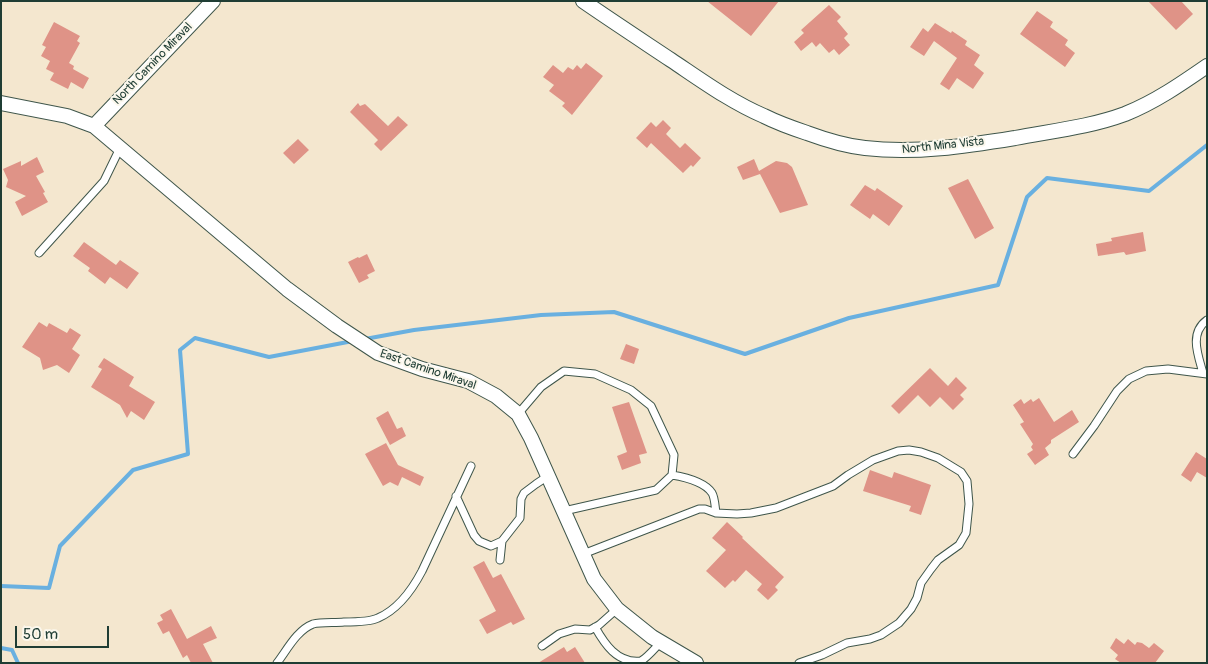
<!DOCTYPE html>
<style>
body{margin:0}
#map{position:relative;width:1208px;height:664px;overflow:hidden;background:#f4e7cf;font-family:Pangolin,sans-serif}
canvas{display:block}
.frame{position:absolute;inset:0;border:2px solid #1f3d34;pointer-events:none}
.scale{position:absolute;left:15px;top:626px;width:94px;height:22px;box-sizing:border-box;border:2px solid #1f3d34;border-top:0;padding-left:6px;font-size:15px;line-height:18px;white-space:nowrap;color:#1f3d34;-webkit-text-stroke:4px #fbf7ec;paint-order:stroke}
</style>
<div id="map">
<canvas width="1208" height="664"></canvas>
<div class="frame"></div>
<div class="scale">50 m</div>
</div>
<script>
const g = document.querySelector('canvas').getContext('2d');
g.lineJoin = 'round';
function stroke(path, color, width, dash) {
  g.strokeStyle = color;
  g.lineWidth = width;
  g.lineCap = dash ? 'butt' : 'round';
  g.setLineDash(dash || []);
  g.stroke(path);
}
function fillPath(path, color) {
  g.fillStyle = color;
  g.fill(path, 'evenodd');
}
function label(font, color, halo, rows, align = 'center') {
  g.font = font + ' Pangolin,sans-serif';
  g.lineWidth = 4;
  g.setLineDash([]);
  g.textBaseline = 'middle';
  g.strokeStyle = halo;
  g.fillStyle = color;
  for (const [text, x, y, turn = 0] of rows) {
    g.save();
    g.translate(x, y);
    g.rotate((+turn || 0) * Math.PI / 180);
    g.textAlign = isNaN(turn) ? turn : align;
    if (halo) g.strokeText(text, 0, 0);
    g.fillText(text, 0, 0);
    g.restore();
  }
}
stroke(new Path2D(`
 M365,339L414,330L541,315L614,312L745,354L849,318L998,285L1027,197L1047,178L1149,191L1207,145
 M1,586L49,588L60,546L133,470L188,454L180,350L195,338L269,357L353,341
 M1,648L12,650L18,663`), '#69b0e0', 4);
fillPath(new Path2D(`
 M707,1H779L751,36Z
 M1148,1H1181L1193,14L1176,30Z
 M829,5L841,17L837,21L848,34L844,38L850,45L839,55L834,49L829,53L820,43L816,47L812,42L801,51L794,42L804,33L801,30Z
 M1037,11L1053,22L1050,27L1068,40L1065,45L1075,53L1065,67L1020,34Z
 M54,22L80,36L77,41L80,43L69,63L74,66L73,69L89,78L83,89L71,82L68,89L50,80L54,73L46,69L50,61L41,56L46,47L42,45Z
 M935,23L951,33L952,31L967,41L965,45L980,55L974,65L984,73L973,89L957,78L949,90L940,84L957,58L934,41L924,56L910,47L923,28L928,32Z
 M586,63L603,76L572,115L562,106L565,103L549,91L554,85L543,77L553,65L563,73L568,67L573,70L577,65L581,69Z
 M358,103L360,106L365,104L388,126L398,116L408,125L381,151L374,144L378,140L350,112Z
 M663,120L671,128L666,134L680,148L685,143L701,158L693,167L691,165L683,173L651,143L647,148L636,138L651,122L656,127Z
 M298,139L309,150L294,164L283,153Z
 M37,157L44,172L36,176L45,192L43,193L48,202L22,216L15,202L26,196L6,187L8,180L3,169L21,161V166Z
 M754,159L759,171L776,161L787,163L792,167L808,205L780,213L760,174L743,180L737,167Z
 M968,179L994,228L975,239L948,188Z
 M865,185L875,191L877,188L903,206L889,226L873,214L870,219L850,205Z
 M1143,232L1146,251L1126,255L1124,252L1098,256L1096,244L1112,241L1111,238Z
 M84,242L116,265L120,260L139,273L127,289L110,277L105,284L88,271L90,268L73,256Z
 M367,254L375,271L367,275L369,278L359,283L348,262L358,257L359,258Z
 M39,322L47,327L49,323L67,333L70,328L81,335L72,349L80,355L69,373L57,365L43,370L40,358L22,347Z
 M626,344L639,349L634,364L620,359Z
 M104,358L134,377L129,386L155,402L144,420L131,411L127,418L120,405L91,387L102,369L98,367Z
 M930,368L948,386L956,377L967,388L960,395L964,399L953,410L940,397L930,407L918,395L899,414L891,406Z
 M1039,398L1054,422L1072,410L1079,422L1051,440V443L1045,448L1049,455L1035,465L1027,454L1033,450L1031,447L1033,444L1020,424L1024,422L1013,405L1021,399L1024,404L1031,399L1033,402Z
 M629,402L647,453L639,455L641,463L622,470L617,456L627,452L612,407Z
 M388,411L397,429L402,427L406,436L390,445L376,418Z
 M386,443L398,465L424,477L420,486L402,477L398,486L390,482L383,486L365,454Z
 M1196,452L1207,459V478L1197,472L1191,482L1181,475Z
 M870,470L892,478L894,472L931,485L921,515L909,511L911,506L863,491Z
 M727,522L743,537L742,538L784,577L775,587L778,590L768,600L757,590L762,584L746,570L735,582L733,580L725,588L706,571L726,550L712,538Z
 M484,561L493,578L501,574L525,619L513,625L511,622L487,634L479,620L496,611L473,567Z
 M171,609L187,639L211,626L217,638L203,644L213,663H191L187,655L183,658L169,631L163,634L157,623L163,620L160,615Z
 M1116,638L1124,644L1128,639L1135,645L1137,642L1142,643L1149,648L1154,643L1164,651L1155,663H1121L1115,659L1118,655L1110,648Z
 M564,647L567,652L575,647L585,663H538Z`), '#df9387');
const lane = new Path2D(`
 M39,253L104,181L120,148
 M1203,373C1198,355 1189,333 1207,320
 M518,414L541,387L564,371L595,374L631,390L651,406L674,455L672,475L656,490L564,511
 M1073,454L1094,426L1117,391L1129,379L1146,371L1168,369L1207,374
 M672,475C684,477 704,481 712,493C715,498 715,507 716,513
 M456,496L474,535L479,541L491,546L502,541L520,518L521,499L524,493L536,484L548,476
 M583,554L699,509H705L716,513L737,514L751,513L776,508L833,486L848,475L873,460L898,451L909,450L921,452L938,458L961,472L967,481L969,504L966,533L959,545L938,560L931,569L921,583L917,598L911,609L899,623L881,635L870,639L847,643L822,655L799,663
 M500,560L502,541
 M595,627C604,643 617,664 641,661C648,657 655,648 661,642
 M542,646L559,634L575,629L590,630L599,625L617,609
 M277,663C287,650 297,630 313,624C321,622 336,623 344,622C353,622 370,622 378,618C399,609 412,590 422,571L471,466`);
const street = new Path2D(`
 M583,1C612,21 641,40 671,60C701,80 731,102 764,116C778,123 792,128 807,133C826,140 845,146 865,148C915,154 966,146 1015,138C1052,131 1090,127 1125,114C1155,102 1181,84 1207,66
 M1,103L67,116L94,126L287,289L337,326L378,353L422,369L468,381L496,396L518,414L531,438L594,579L617,609L652,637L696,663
 M94,126L213,1`);
stroke(lane, '#3f564b', 9);
stroke(street, '#3f564b', 16);
stroke(lane, '#fff', 7);
stroke(street, '#fff', 14);
label('12px', '#1f3d34', '#fbf7ec', [
 ["North Camino Miraval",153,64,-46],
 ["North Mina Vista",943,146,-6],
 ["East Camino Miraval",428,370,19]
]);
</script>
